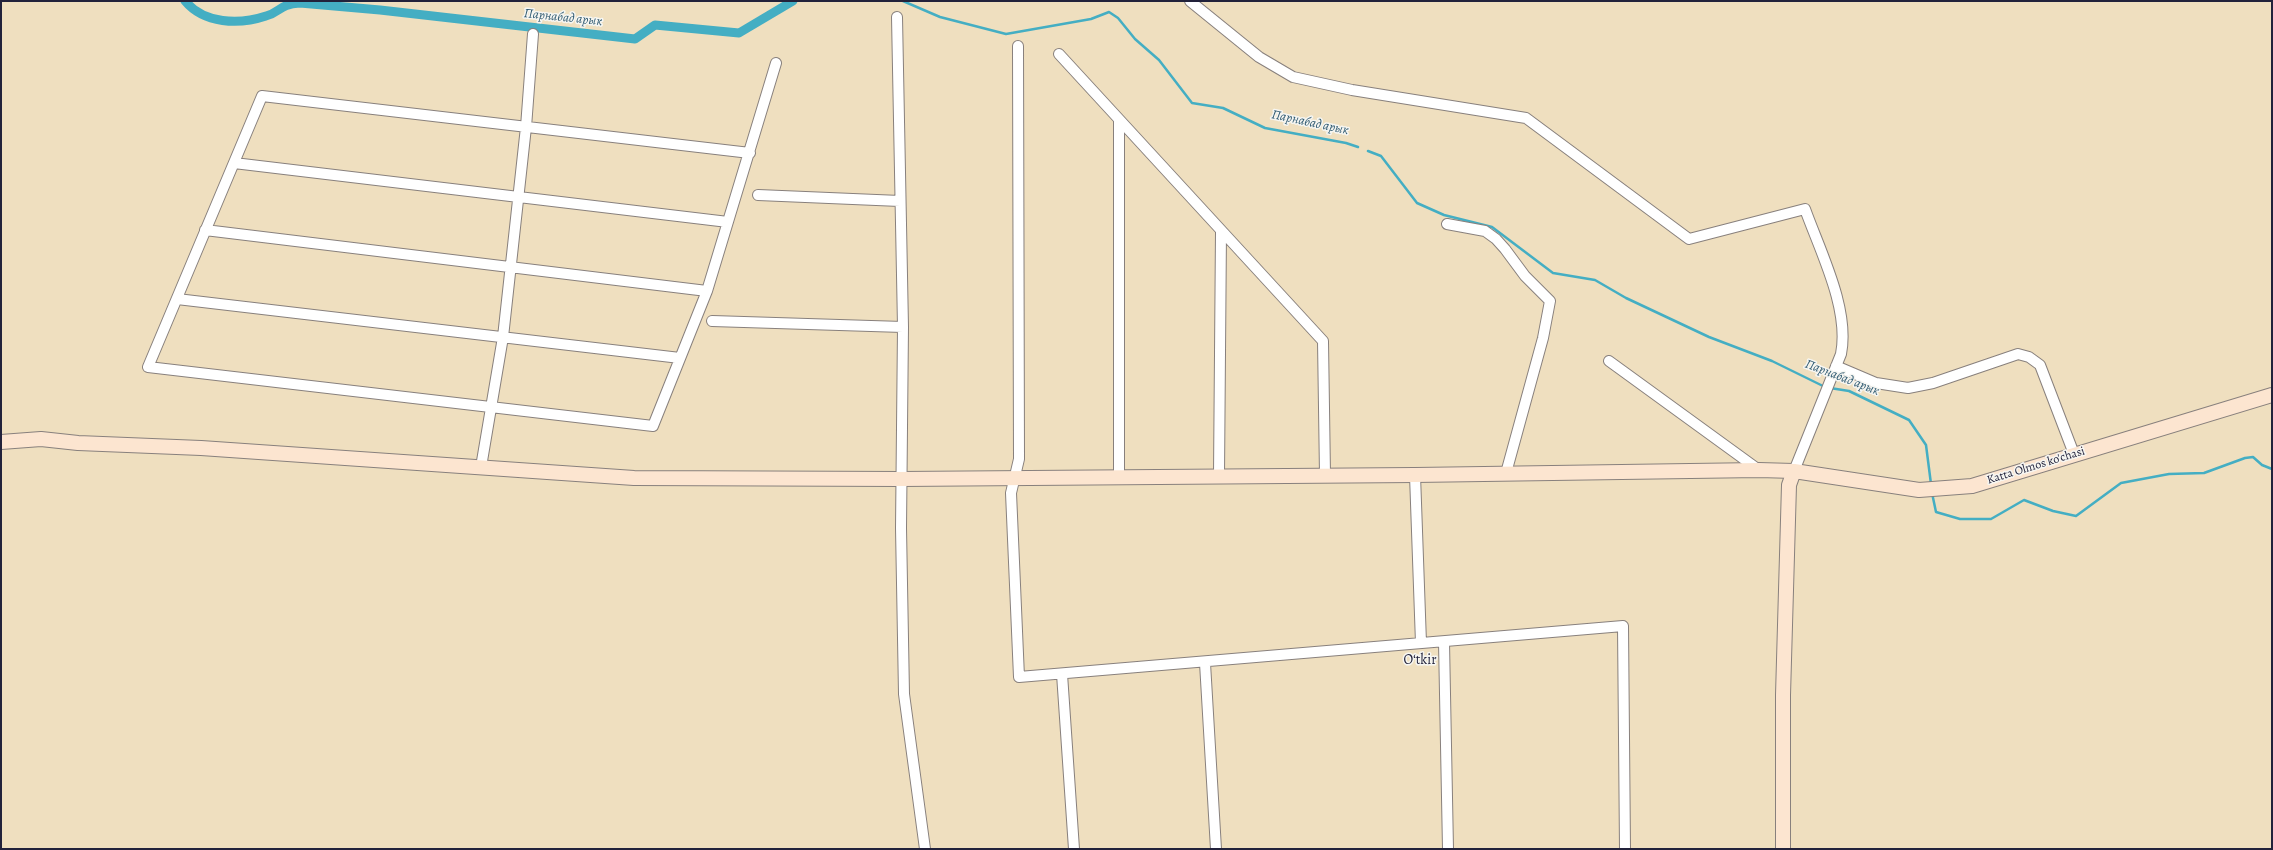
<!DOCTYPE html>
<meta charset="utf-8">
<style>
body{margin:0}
#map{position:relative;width:2273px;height:850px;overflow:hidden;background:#efdfbf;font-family:Alegreya,serif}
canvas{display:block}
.frame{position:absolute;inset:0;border:2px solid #22223b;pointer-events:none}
</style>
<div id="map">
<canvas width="2273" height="850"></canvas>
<div class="frame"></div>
</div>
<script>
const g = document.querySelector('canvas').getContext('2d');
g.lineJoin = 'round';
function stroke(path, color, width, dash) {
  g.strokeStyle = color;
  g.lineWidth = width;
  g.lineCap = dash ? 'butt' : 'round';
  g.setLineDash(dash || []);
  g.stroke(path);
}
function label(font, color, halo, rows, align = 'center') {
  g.font = font + ' Alegreya,serif';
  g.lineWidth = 3;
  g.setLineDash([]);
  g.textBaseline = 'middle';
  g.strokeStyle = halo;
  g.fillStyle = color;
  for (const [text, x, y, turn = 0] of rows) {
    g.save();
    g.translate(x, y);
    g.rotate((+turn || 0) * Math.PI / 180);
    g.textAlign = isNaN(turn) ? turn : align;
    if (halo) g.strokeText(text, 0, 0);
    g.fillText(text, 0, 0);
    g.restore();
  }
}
stroke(new Path2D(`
 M903,1L940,17L1006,34L1091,19L1109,12L1118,18L1135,39L1159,60L1192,103L1223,108L1265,128L1346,143L1358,147
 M1368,151L1381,156L1417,203L1444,215L1492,227L1553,273L1595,280L1626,298L1709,337L1772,361L1825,387
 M1830,388L1849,391L1909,420L1926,445L1931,484
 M1932,493L1936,512L1960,519H1991L2024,500L2053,511L2076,516L2121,483L2169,474L2204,473L2245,458L2253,457L2262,465L2272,469`), '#44aec3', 2.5);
stroke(new Path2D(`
 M185,1C204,24 239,25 266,16C281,12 279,4 300,3L380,10L635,39L655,25L739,33L793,1`), '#44aec3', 9);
const street = new Path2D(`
 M1190,1L1259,57L1293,77L1352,90L1526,118L1689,239L1805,209C1820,251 1850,309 1841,354L1794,471
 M897,17L903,327L901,528L904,694L925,849
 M1018,46L1019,459L1011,493L1019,677L1623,626L1625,849
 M1059,54L1323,341L1325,475
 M750,153L262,96L148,367L653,426L707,291L776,63
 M234,163L728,222
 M758,195L900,201
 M1447,224L1485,231L1496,239L1505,249L1525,276L1550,301L1543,338L1506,473
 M205,230L707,291
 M177,299L680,358
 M712,321L903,327
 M1609,361L1759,470
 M1836,366L1876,383L1908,388L1933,383L2018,354L2029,357L2040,365L2074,454
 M481,467L503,337L526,127L533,34
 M1219,475L1221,231
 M1415,475L1421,643
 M1119,477V120
 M1444,642L1448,849
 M1205,663L1216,849
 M1062,674L1074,849`);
const secondary = new Path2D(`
 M1,442L41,439L78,443L201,448L634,478L901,479L1415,475L1759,470L1794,471L1919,490L1972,486L2272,395
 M1783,849V695L1789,485L1794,471`);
stroke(street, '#88807d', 12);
stroke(secondary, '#88807d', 16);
stroke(street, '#fff', 10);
stroke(secondary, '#fce5d0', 14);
label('12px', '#22223b', '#f6f6f2', [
 ["Katta Olmos ko'chasi",2036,466,-17]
]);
label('italic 13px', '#305a71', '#f6f6f2', [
 ["Парнабад арык",563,18,6],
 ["Парнабад арык",1310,123,12],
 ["Парнабад арык",1842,378,21]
]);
label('14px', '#22223b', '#f6f6f2', [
 ["Oʻtkir",1420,661]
]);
</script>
